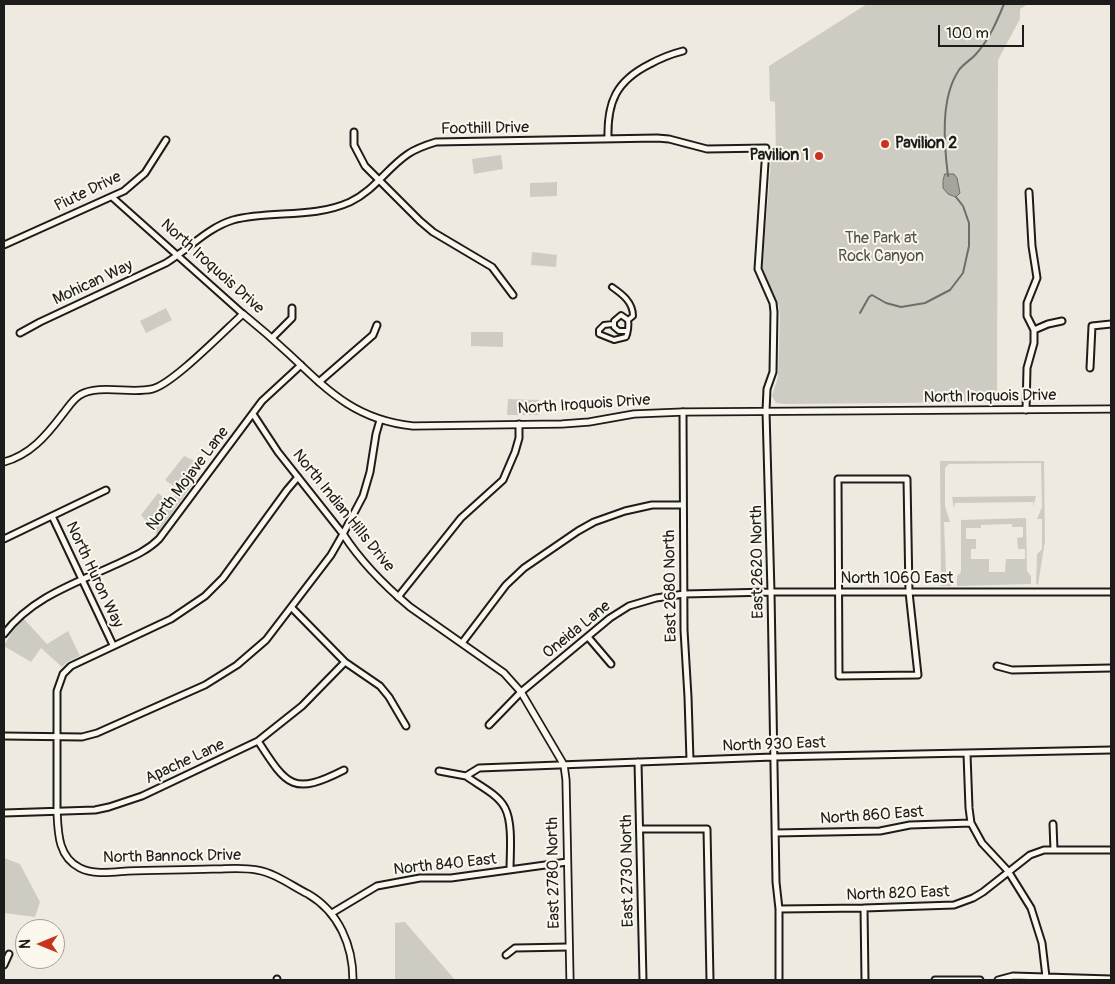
<!DOCTYPE html>
<style>
body{margin:0}
#map{position:relative;width:1115px;height:984px;overflow:hidden;background:#eeeadf;font-family:Pangolin,sans-serif}
canvas{display:block}
.frame{position:absolute;inset:0;border:5px solid #1c1c1c;pointer-events:none}
.north{position:absolute;left:15px;top:919px;width:50px;height:50px;box-sizing:border-box;background:#fbf7ec;border:1px solid #a29f99;border-radius:50%;rotate:270deg;font-size:14px;font-weight:700;line-height:20px;text-align:center;color:#1c1c1c}
.north::after{content:'';display:block;margin:auto;width:18px;height:22px;background:#c8321e;clip-path:polygon(50% 0,100% 100%,50% 72%,0 100%)}
.scale{position:absolute;left:938px;top:25px;width:86px;height:22px;box-sizing:border-box;border:2px solid #1c1c1c;border-top:0;padding-left:6px;font-size:15px;line-height:18px;white-space:nowrap;color:#1c1c1c;-webkit-text-stroke:4px #fbf7ec;paint-order:stroke}
</style>
<div id="map">
<canvas width="1115" height="984"></canvas>
<div class="frame"></div>
<div class="north">N</div>
<div class="scale">100 m</div>
</div>
<script>
const g = document.querySelector('canvas').getContext('2d');
g.lineJoin = 'round';
function fillPath(path, color) {
  g.fillStyle = color;
  g.fill(path, 'evenodd');
}
function stroke(path, color, width, dash) {
  g.strokeStyle = color;
  g.lineWidth = width;
  g.lineCap = dash ? 'butt' : 'round';
  g.setLineDash(dash || []);
  g.stroke(path);
}
function label(font, color, halo, rows, align = 'center') {
  g.font = font + ' Pangolin,sans-serif';
  g.lineWidth = 4;
  g.setLineDash([]);
  g.textBaseline = 'middle';
  g.strokeStyle = halo;
  g.fillStyle = color;
  for (const [text, x, y, turn = 0] of rows) {
    g.save();
    g.translate(x, y);
    g.rotate((+turn || 0) * Math.PI / 180);
    g.textAlign = isNaN(turn) ? turn : align;
    if (halo) g.strokeText(text, 0, 0);
    g.fillText(text, 0, 0);
    g.restore();
  }
}
fillPath(new Path2D(`
 M867,4H1028L1020,9V19L998,60L997,402L784,404L776,403L772,396L778,377L780,316L779,306L764,278L762,271L771,161L776,155L775,102L770,101L769,66Z
 M501,155L503,169L474,174L472,159Z
 M557,182V196L530,197V183Z
 M532,252L557,255L556,267L531,265Z
 M166,308L172,320L146,333L140,321Z
 M471,332H503V347L471,346Z
 M508,399L539,400V415H507Z
 M184,456L195,461L196,479L157,534L141,515L158,493L167,500L175,495V487L165,480Z
 M940,461H1044L1045,541L1038,585L1036,584L1037,554L1042,549V519H1037L1042,507L1041,463L949,464L945,468V506L950,522H944L946,573L951,577V586H941Z
 M1036,496L1033,507V502L955,503L954,509L952,497Z
 M1026,518L1027,571L1031,576V584L957,586V576L961,572V520ZM1012,524V527H1023V537L1017,538L1018,549H1025V559H1006L1005,572H989V559H971V549H976V539H966V528H981V525Z
 M24,619L47,644L68,631L80,656L67,662L62,667L41,648L31,662L4,646L14,628Z
 M4,858L20,864L40,902L35,917L4,913Z
 M405,922L455,980H395V923Z`), '#ceccc2');
const water = new Path2D(`
 M945,174H954L957,178L960,193L956,197L948,194L943,188V181Z`);
fillPath(water, '#a6a39d');
stroke(water, '#6f6d69', 1);
stroke(new Path2D(`
 M948,176C944,144 940,98 959,70C963,64 971,60 976,54C989,40 997,21 1004,4
 M860,313L869,297L872,295L886,303L901,307L925,303L950,290L963,273L969,246V223L963,206L956,197`), '#6f6d69', 2);
const pedestrian = new Path2D(`
 M612,287C622,294 633,302 633,316L628,320
 M613,324L604,325L599,330V334L614,340L626,337C628,333 629,325 628,320L621,315L614,321V327L619,331H626`);
const minor = new Path2D(`
 M354,132V145L365,166L420,221L433,232L492,267L513,295
 M608,139C607,102 616,81 650,64C661,58 671,54 683,51
 M112,197L243,314
 M4,245L124,191L145,173L166,140
 M1034,330L1048,324L1062,321
 M20,333L40,322L166,263C189,249 207,228 233,220C272,210 312,219 350,202C375,190 387,168 408,154C417,148 426,145 436,142L657,138L669,139L707,149L766,148L758,269L773,303L774,312L773,372L767,389L766,411L771,592L776,882L779,909V980
 M272,338L292,318V308
 M1090,368L1092,326L1111,324
 M319,382L373,335L377,325
 M1026,410L1027,368L1034,343V330L1027,316V303L1037,278L1032,246L1029,192
 M683,412L684,630L688,697L690,760
 M253,414L278,452L343,534
 M838,479H907L909,592L918,675L839,676Z
 M52,516L113,645
 M4,539L106,490
 M398,597L461,518L503,480L515,452L519,438V424
 M292,608L345,662L380,686L389,697L406,726
 M4,634C32,597 76,583 117,564C132,557 147,551 159,539L262,401L301,365
 M588,637L611,664
 M462,643L506,585L524,568L578,531L594,522L625,511L652,505H683
 M997,666L1012,670L1111,668
 M489,725L521,692L610,618L629,606L656,598L684,594L771,592H1111
 M4,736L82,737L97,733L205,685L237,665L266,640L331,555L343,534L363,496L370,472L376,434L380,420
 M258,741C287,786 293,796 344,770
 M967,754L969,808L971,823L982,843L1008,871L1031,908L1042,943L1046,977
 M638,762L643,980
 M439,771L466,776L479,768L773,757L1111,750
 M466,776C478,785 498,794 505,808C513,823 510,853 510,870
 M57,811V691L63,674L71,666L171,619L205,596L223,578L287,490L298,477
 M4,813L95,810L109,807L142,796L258,741L302,706L345,662
 M1053,824L1054,850
 M640,829H707L710,980
 M775,833L880,831L910,825L971,823
 M864,908L865,980
 M779,909L864,908L954,905L973,898L983,892L1030,855L1044,850H1111
 M332,913L377,886L420,878H451L567,862
 M506,955L515,948L569,947
 M4,965L9,954
 M277,980V979
 M935,980H980
 M998,980L1013,976L1111,979`);
const tertiary = new Path2D(`
 M4,462C30,455 46,436 62,415C68,408 72,400 80,395C99,384 130,394 152,389C172,385 225,330 243,314C259,327 274,340 289,354C329,392 356,420 413,426L562,424L589,422L634,414L683,412L1111,409
 M343,534C361,562 385,586 410,607L504,673L521,692L564,765L566,780L570,980
 M57,811C58,833 58,857 80,868C94,875 113,872 128,871C156,870 184,870 212,869C227,869 242,867 257,870C275,873 292,886 308,894C339,912 353,946 353,980`);
stroke(pedestrian, '#1c1c1c', 8);
stroke(minor, '#1c1c1c', 9);
stroke(tertiary, '#1c1c1c', 9);
stroke(pedestrian, '#fbf7ec', 4);
stroke(minor, '#fbf7ec', 5);
stroke(tertiary, '#fbf7ec', 5.5);
for (const [x, y, r, color] of [
 [885,144,5,"#c8321e"],
 [819,156,5,"#c8321e"]
]) {
  const dot = new Path2D();
  dot.arc(x, y, r, 0, 2 * Math.PI);
  g.fillStyle = color;
  g.fill(dot);
  stroke(dot, '#fbf7ec', 2);
}
label('16px', '#1c1c1c', '#fbf7ec', [
 ["Foothill Drive",485,129,-1],
 ["Piute Drive",88,192,-26],
 ["North Iroquois Drive",212,267,42],
 ["Mohican Way",93,283,-25],
 ["North Iroquois Drive",990,397,-1],
 ["North Iroquois Drive",584,405,-4],
 ["North Mojave Lane",188,479,-53],
 ["North Indian Hills Drive",343,511,51],
 ["East 2620 North",758,562,-91],
 ["North Huron Way",94,575,65],
 ["North 1060 East",897,579],
 ["East 2680 North",671,586,-91],
 ["Oneida Lane",577,630,-39],
 ["North 930 East",774,745,-2],
 ["Apache Lane",185,762,-25],
 ["North 860 East",872,816,-4],
 ["North Bannock Drive",172,857,-1],
 ["North 840 East",445,865,-6],
 ["East 2730 North",628,871,-91],
 ["East 2780 North",554,873,-91],
 ["North 820 East",898,894,-2]
]);
label('bold 16px', '#1c1c1c', '#fbf7ec', [
 ["Pavilion 2",895,144],
 ["Pavilion 1",809,156,"right"]
], 'left');
label('16px', '#51514e', '#fbf7ec', [
 ["The Park at",881,239],
 ["Rock Canyon",881,257]
]);
</script>
